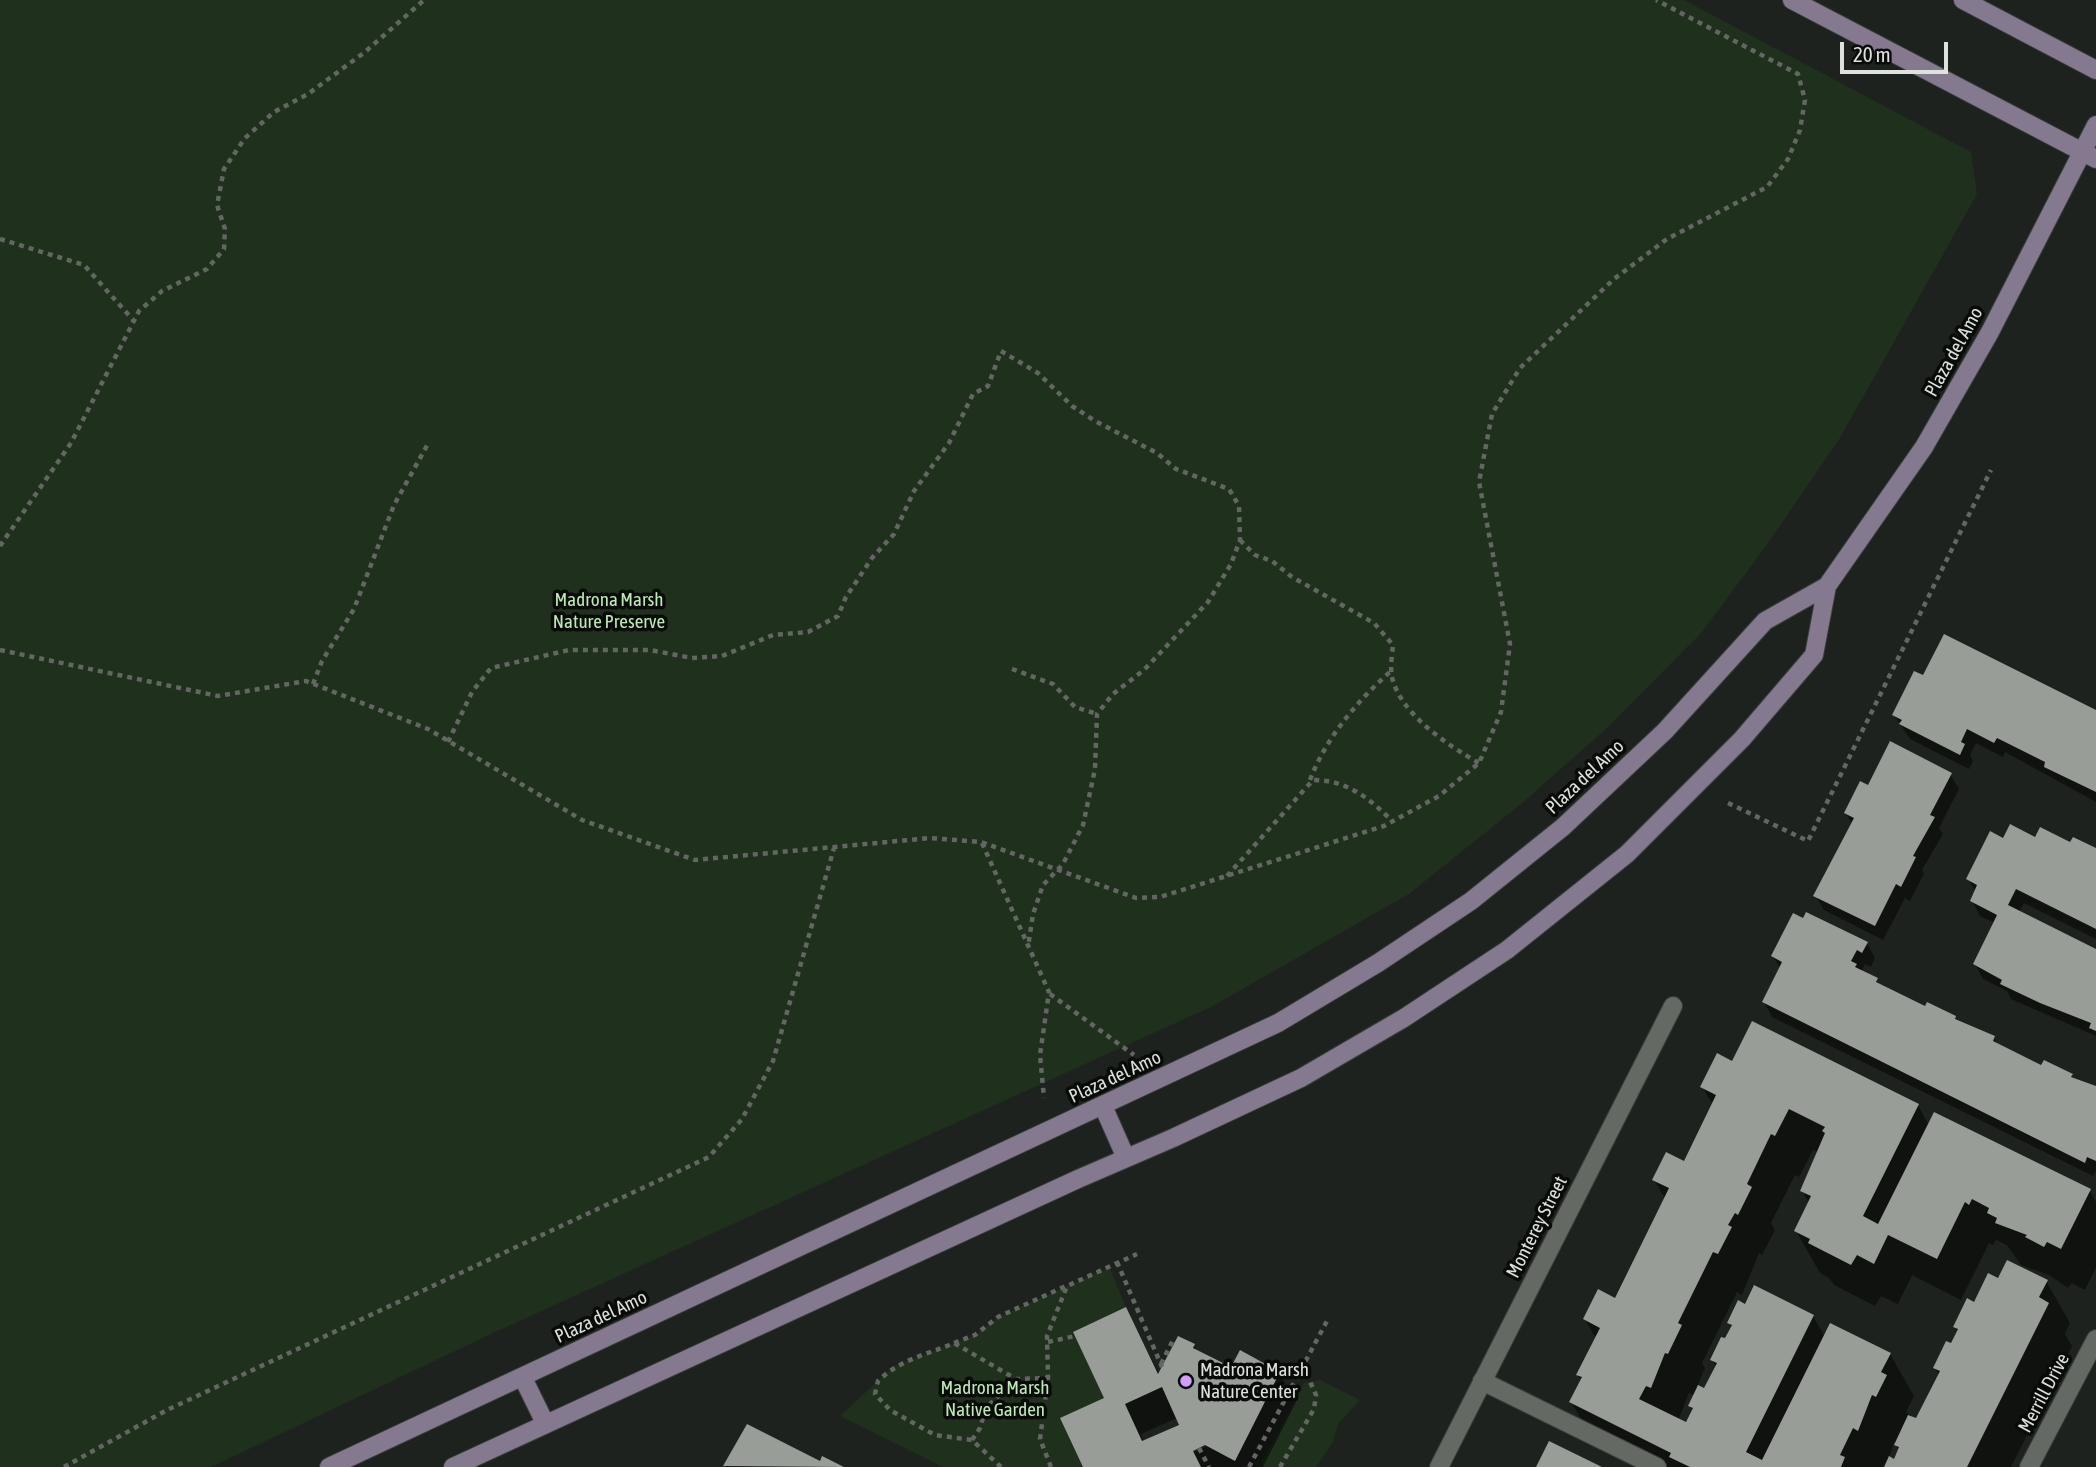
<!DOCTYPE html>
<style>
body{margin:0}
#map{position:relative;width:2096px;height:1467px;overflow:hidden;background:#1e221e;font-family:"Asap Condensed",sans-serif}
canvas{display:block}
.scale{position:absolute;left:1840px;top:42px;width:108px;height:32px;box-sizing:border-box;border:4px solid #dee1de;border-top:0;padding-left:9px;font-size:21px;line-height:24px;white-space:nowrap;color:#dee1de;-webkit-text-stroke:5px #090b09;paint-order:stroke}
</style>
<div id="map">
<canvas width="2096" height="1467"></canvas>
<div class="scale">20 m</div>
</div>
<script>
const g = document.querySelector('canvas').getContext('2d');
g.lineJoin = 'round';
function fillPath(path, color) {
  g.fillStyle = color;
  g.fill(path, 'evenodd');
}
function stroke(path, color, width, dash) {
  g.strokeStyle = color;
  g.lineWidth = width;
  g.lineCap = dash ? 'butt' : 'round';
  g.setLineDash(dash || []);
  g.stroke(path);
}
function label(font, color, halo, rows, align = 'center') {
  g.font = font + ' "Asap Condensed",sans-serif';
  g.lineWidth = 7;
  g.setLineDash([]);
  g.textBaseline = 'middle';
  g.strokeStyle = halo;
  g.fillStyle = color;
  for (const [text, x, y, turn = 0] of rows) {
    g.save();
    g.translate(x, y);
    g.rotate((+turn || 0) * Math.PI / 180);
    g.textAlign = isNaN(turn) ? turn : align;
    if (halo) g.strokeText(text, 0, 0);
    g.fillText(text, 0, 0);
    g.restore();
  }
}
fillPath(new Path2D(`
 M0,0H1684L1971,152L1977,194L1840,438L1766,546L1702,632L1607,728L1521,804L1409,894L1213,1006L493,1333L211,1467H0Z
 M1109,1267L1126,1307L1073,1332L1104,1398L1083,1467H943L840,1416L894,1366L975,1335L998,1317Z
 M1320,1380L1360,1400L1338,1424L1333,1442L1316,1467H1259L1304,1383Z`), '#1f301c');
fillPath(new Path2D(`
 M1924,677L2096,712V802L2005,752L2003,757L1976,743L1970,755L1973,761L1969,769L1910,739L1894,715Z
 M1950,774L1959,789L1939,828L1943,834L1922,870L1924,874L1910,901L1905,898L1883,940L1824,910L1815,895L1852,824L1846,813L1869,787Z
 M2004,840H2035L2071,844L2096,852V939L2024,903L2019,912L2096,951V1036L2011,999L2007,991L1983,979L1975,964L1995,923L1980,916L1972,901L1976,893L1968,879Z
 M1867,943L1875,958L1871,967L1865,964L1861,972L1876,980L1880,986L1926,1009L1955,1018L1957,1022L1994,1038L1998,1045L2042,1067L2072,1076L2074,1080L2096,1088V1171L2093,1176L1772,1017L1764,1002L1780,968L1773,956Z
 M1733,1063L1918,1105L1929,1126L2089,1190L2096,1202V1267L2085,1290L2071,1283L2068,1288L2049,1275L2021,1265L2007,1245L1996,1240L1993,1245L1989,1243L1961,1300L1912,1275L1898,1304L1881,1296L1875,1306L1834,1285L1829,1278L1820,1273L1796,1231L1809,1203L1802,1191L1819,1152L1813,1150L1799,1177L1795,1175L1771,1223L1775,1230L1762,1255L1759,1253L1742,1295L1737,1292L1702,1363L1705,1368L1697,1387L1705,1391L1717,1368L1712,1360L1732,1328L1729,1323L1746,1306L1813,1316L1825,1337L1890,1354L1914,1396L1906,1412L1917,1421L1939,1375L1935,1368L1958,1333L1955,1327L1974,1304L1999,1280L2046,1281L2070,1323L2065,1334L2072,1346L2011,1467H1643L1595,1443L1571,1402L1582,1381L1578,1375L1596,1339L1585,1319L1616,1300L1666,1200L1654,1180L1684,1163L1713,1105L1702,1087ZM1689,1393L1695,1396L1690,1406L1693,1411L1686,1425L1678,1421ZM1894,1442L1899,1450L1895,1461L1889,1458Z
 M1125,1309L1160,1375L1194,1346L1198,1352L1232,1369L1279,1373L1296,1402L1263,1467H1085L1106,1399ZM1177,1418L1182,1426L1144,1442L1141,1434ZM1212,1440L1213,1443L1193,1453V1449Z
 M730,1457L821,1463L823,1458L841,1467H726Z`), '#0007');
fillPath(new Path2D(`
 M1944,634L2096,710V792L2044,767L2045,762L1997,738L1994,743L1967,729L1961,742L1965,744L1960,755L1899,724L1902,720L1892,715L1914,671L1923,675Z
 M1890,741L1952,773L1930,815L1935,817L1913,856L1916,857L1901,887L1896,884L1875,926L1813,896L1854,818L1844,813L1860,781L1868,785Z
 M2010,824L2035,837L2040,827L2070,842L2073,837L2096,848V929L2016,889L2008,905L2096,949V1031L2089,1028L2091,1023L2040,1003L2000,984L2002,980L1973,964L1997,915L1970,901L1977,885L1966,879L1990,831L2003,838Z
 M1806,912L1868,942L1862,953L1857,950L1851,961L1857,964L1855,967L1878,978L1876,982L1925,1006L1927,1002L1956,1016L1955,1019L1995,1036L1993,1041L2041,1065L2044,1060L2073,1074L2071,1077L2096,1086V1161L2087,1157L2085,1163L1762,1002L1782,962L1771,956L1793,913L1803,918Z
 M1752,1021L1919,1104L1863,1216L1878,1224L1934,1112L2091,1189L2061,1249L2047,1242L2044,1247L2025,1237L2027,1235L1995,1223L1997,1218L1987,1213L1989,1208L1972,1199L1969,1205L1965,1202L1937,1259L1888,1235L1874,1264L1857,1255L1851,1265L1808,1243L1810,1239L1794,1231L1811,1196L1800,1191L1825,1133L1822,1131L1825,1127L1789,1109L1775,1136L1771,1134L1747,1184L1752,1187L1738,1215L1735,1213L1728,1225L1732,1227L1718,1254L1713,1252L1678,1323L1682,1325L1668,1354L1665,1353L1651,1388L1646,1386L1639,1399L1686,1422L1693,1408L1688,1406L1698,1385L1704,1388L1717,1363L1710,1360L1721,1337L1725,1338L1732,1325L1727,1323L1738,1300L1745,1304L1754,1285L1814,1315L1746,1452L1762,1460L1830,1323L1891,1353L1881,1372L1887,1375L1876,1397L1872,1395L1858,1431L1853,1428L1840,1455L1845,1457L1841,1467H1690L1669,1457L1671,1453L1569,1402L1582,1377L1576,1375L1600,1328L1583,1319L1598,1289L1615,1298L1669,1188L1652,1180L1666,1152L1684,1161L1716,1095L1700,1087L1717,1053L1732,1061Z
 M2007,1260L2048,1280L2039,1297L2049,1303L1967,1467H1884L1889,1456L1894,1459L1899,1447L1894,1445L1908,1415L1916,1418L1940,1371L1933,1368L1946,1341L1951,1343L1958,1329L1953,1327L1967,1298L1974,1302L1988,1273L1998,1278Z
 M1126,1307L1158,1374L1178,1336L1195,1344L1193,1348L1231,1367L1240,1350L1280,1372L1235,1461L1205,1445L1193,1451L1201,1467H1083L1060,1418L1104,1398L1073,1332ZM1162,1387L1179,1425L1142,1441L1125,1404Z
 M747,1424L820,1461L822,1456L844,1467L723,1466Z
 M1549,1441L1602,1467H1536Z`), '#989d97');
const service = new Path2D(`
 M1482,1381L1657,1467`);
const minor = new Path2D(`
 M2029,1467L2096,1339`);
const tertiary = new Path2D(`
 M1439,1467L1673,1006`);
const secondary = new Path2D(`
 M1792,0L2096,159
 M1963,0L2096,70
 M1103,1106L1126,1158
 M523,1378L545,1423
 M329,1467L1278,1023L1378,963L1471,901L1563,827L1665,731L1765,621L1827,586L1924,447L1990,332L2096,125
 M453,1467L1078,1179L1173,1138L1301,1078L1404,1018L1507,950L1627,854L1742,739L1814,655L1827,586`);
stroke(service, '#3b3f3b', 20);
stroke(minor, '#3b3f3b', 20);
stroke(tertiary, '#3b3f3b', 20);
stroke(secondary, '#3b3f3b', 20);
stroke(new Path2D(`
 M0,239L84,265L134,321
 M1240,540L1255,555L1272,561L1292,577L1374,623L1393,645C1392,655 1390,668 1392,677C1400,714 1449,746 1479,763
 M0,546L71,443L139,311L162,291L207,269L224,249L225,229L217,205L224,169L245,138L274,112L308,94L365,52L424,0
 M0,650L218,696L306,681L428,729L582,820L695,860L930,838L981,842L1136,898L1160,897L1384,826L1439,796L1479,763L1501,712L1510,644L1479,482L1492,414L1520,368L1614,279L1667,239L1767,187L1788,159L1800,130L1805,100L1798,74L1656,0
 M1012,669L1053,684L1075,707L1097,714
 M313,684L322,661L354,609L394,505L429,442
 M448,742L472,692L491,668L569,650H650L692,658L722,656L773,635L808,632L838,616L846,597L872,558L894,534L914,491L949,443L973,394L988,386L1001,351L1038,373L1072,406L1095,421L1157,453L1176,469L1229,489L1239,506L1240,540L1231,564L1208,602L1144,670L1113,694L1097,714L1095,769L1083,825L1063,864L1043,885L1033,914L1028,947
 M1310,780C1326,738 1357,701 1391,671
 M1728,803L1808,841L1991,470
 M982,843L1049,992L1040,1055L1044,1098
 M1227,876L1313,780C1347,780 1369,798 1392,821
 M1050,994L1134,1055
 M1117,1262L1162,1367
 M1048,1342L1075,1336
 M954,1343L975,1335L998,1317L1066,1286
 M1161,1364L1174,1338
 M972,1440L980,1428L986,1408L1016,1379
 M1199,1448L1209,1467
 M64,1467L167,1410L709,1157L742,1119L773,1061L834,848
 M1001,1467L972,1440L935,1435L890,1410L875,1394L878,1381C901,1359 926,1355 954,1343L1016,1379L1048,1378
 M1051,1467L1040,1439L1048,1378L1047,1336L1067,1286L1137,1254
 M1249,1467L1328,1319
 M1280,1467L1314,1409L1316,1395L1304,1368`), '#636663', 4.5, [5, 5]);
stroke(service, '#656964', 18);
stroke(minor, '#656964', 18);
stroke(tertiary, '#656964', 18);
stroke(secondary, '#84798f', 18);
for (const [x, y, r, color] of [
 [1186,1381,7,"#d39cfc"]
]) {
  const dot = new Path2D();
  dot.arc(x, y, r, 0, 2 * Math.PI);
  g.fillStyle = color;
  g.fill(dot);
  stroke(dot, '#090b09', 2.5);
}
label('19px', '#dee1de', '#090b09', [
 ["Plaza del Amo",1954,352,-61],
 ["Plaza del Amo",1585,777,-43],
 ["Plaza del Amo",1115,1077,-25],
 ["Monterey Street",1537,1227,-63],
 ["Plaza del Amo",601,1317,-25],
 ["Merrill Drive",2044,1393,-62]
]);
label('19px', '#bdeab6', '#090b09', [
 ["Madrona Marsh",609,600],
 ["Nature Preserve",609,622],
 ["Madrona Marsh",995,1388],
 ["Native Garden",995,1410]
]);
label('19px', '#dee1de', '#090b09', [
 ["Madrona Marsh",1200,1370],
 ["Nature Center",1200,1392]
], 'left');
</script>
